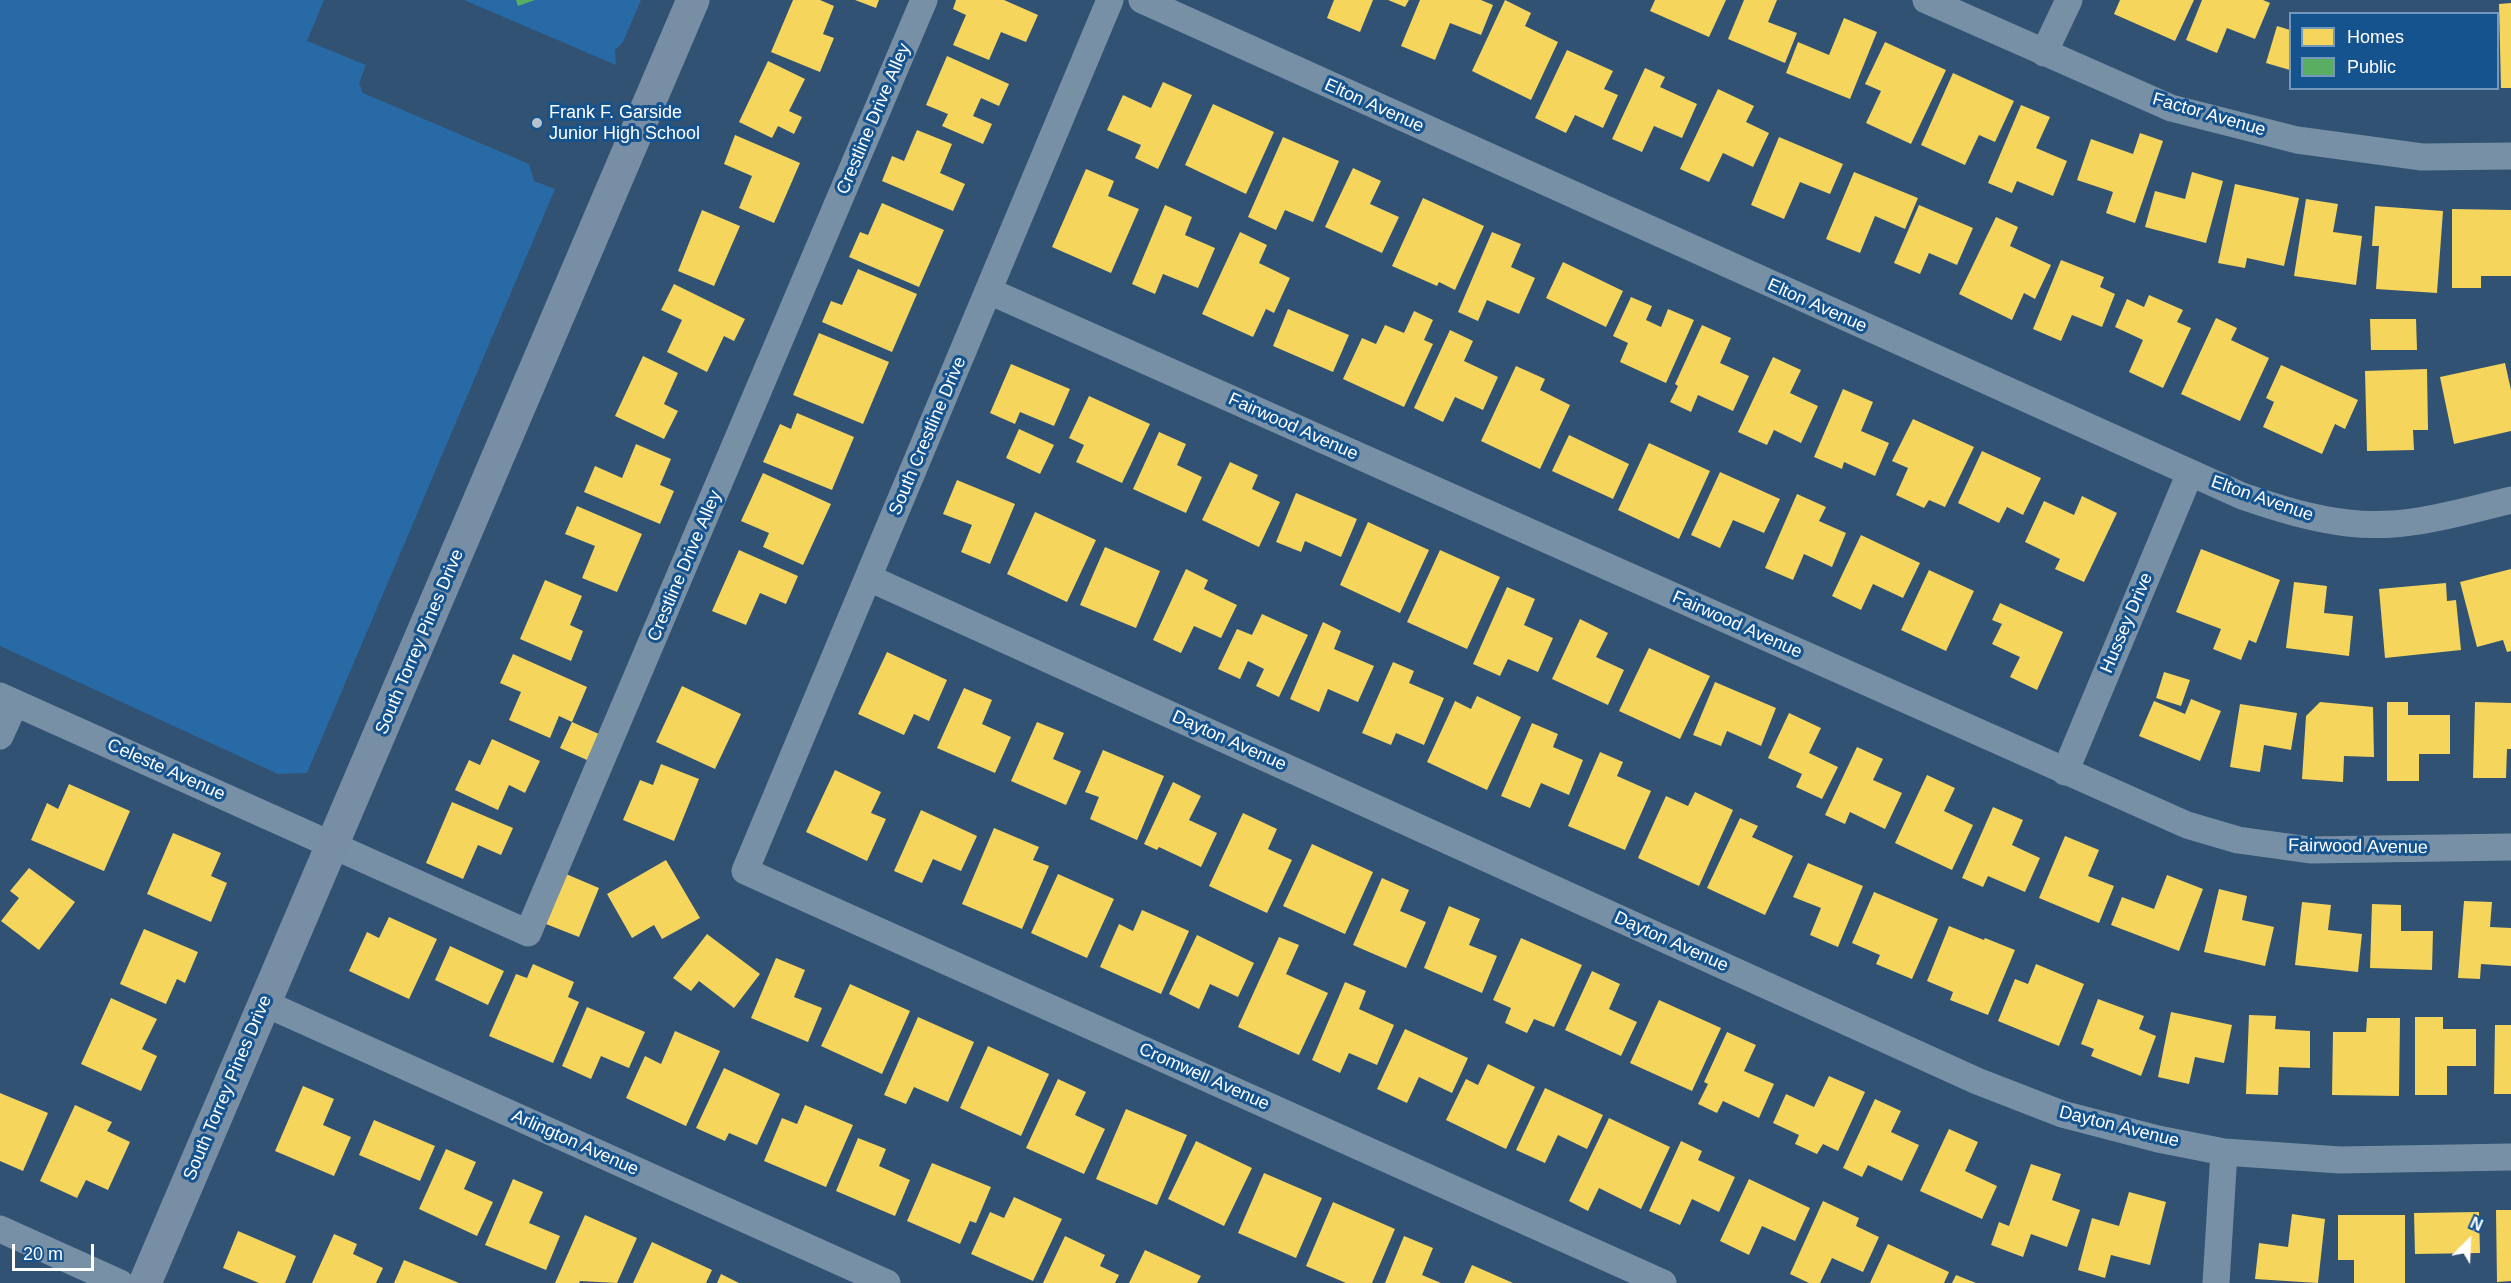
<!DOCTYPE html>
<style>
body{margin:0}
#map{position:relative;width:2511px;height:1283px;overflow:hidden;background:#315273;font-family:Arial,sans-serif}
canvas{display:block}
.legend{position:absolute;left:2289px;top:12px;width:210px;height:78px;box-sizing:border-box;background:#15538f;border:2px solid #7398bc;margin:0;padding:8px 10px;list-style:none;font-size:18px;color:#fff}
.legend li{display:flex;align-items:center;gap:12px;height:30px}
.legend b{width:30px;border:2px solid #7398bc}
.north{position:absolute;left:2439px;top:1211px;width:60px;height:60px;-webkit-text-stroke:4px #15538f;paint-order:stroke;rotate:24deg;font-size:16px;font-weight:700;line-height:24px;text-align:center;color:#fff}
.north::after{content:'';display:block;margin:auto;width:21px;height:27px;background:#fff;clip-path:polygon(50% 0,100% 100%,50% 72%,0 100%)}
.scale{position:absolute;left:12px;top:1244px;width:82px;height:27px;box-sizing:border-box;border:3px solid #fff;border-top:0;padding-left:8px;font-size:18px;line-height:21px;white-space:nowrap;color:#fff;-webkit-text-stroke:4px #15538f;paint-order:stroke}
</style>
<div id="map">
<canvas width="2511" height="1283"></canvas>
<ul class="legend">
<li><b style="height:16px;background:#f6d55c"></b>Homes</li>
<li><b style="height:16px;background:#5aae61"></b>Public</li>
</ul>
<div class="north">N</div>
<div class="scale">20 m</div>
</div>
<script>
const g = document.querySelector('canvas').getContext('2d');
g.lineJoin = 'round';
function fillPath(path, color) {
  g.fillStyle = color;
  g.fill(path, 'evenodd');
}
function stroke(path, color, width, dash) {
  g.strokeStyle = color;
  g.lineWidth = width;
  g.lineCap = dash ? 'butt' : 'round';
  g.setLineDash(dash || []);
  g.stroke(path);
}
function label(font, color, halo, rows, align = 'center') {
  g.font = font + ' Arial,sans-serif';
  g.lineWidth = 6;
  g.setLineDash([]);
  g.textBaseline = 'middle';
  g.strokeStyle = halo;
  g.fillStyle = color;
  for (const [text, x, y, turn = 0] of rows) {
    g.save();
    g.translate(x, y);
    g.rotate((+turn || 0) * Math.PI / 180);
    g.textAlign = isNaN(turn) ? turn : align;
    if (halo) g.strokeText(text, 0, 0);
    g.fillText(text, 0, 0);
    g.restore();
  }
}
fillPath(new Path2D(`
 M0,0H324L307,41L366,65L359,83L363,93L529,164L534,181L555,189L307,773L278,774L0,646Z
 M464,0H641L623,42L615,50L616,65Z`), '#286aa6');
fillPath(new Path2D(`
 M793,0H820L834,6L823,34L834,38L820,72L771,52Z
 M855,0H879L876,8Z
 M956,0H1004L1038,15L1026,42L1001,32L989,60L953,45L966,15L953,9Z
 M1334,0H1373L1360,32L1327,18Z
 M1388,0H1409L1405,7Z
 M1420,0H1481L1493,5L1481,35L1450,23L1435,60L1401,46Z
 M1505,0L1531,13L1525,26L1558,42L1531,100L1472,71Z
 M1655,0H1726L1709,37L1650,11Z
 M1744,0H1777L1768,22L1797,33L1785,63L1728,39Z
 M2120,0H2194L2175,41L2114,14Z
 M2202,0H2263L2270,3L2255,39L2227,28L2217,53L2186,40Z
 M2511,3V88H2501L2499,4Z
 M1844,18L1877,32L1850,99L1786,73L1798,42L1829,55Z
 M2277,26L2290,30V70L2266,63Z
 M1885,42L1946,70L1911,144L1866,123L1881,91L1865,84Z
 M1567,50L1613,71L1604,89L1618,95L1603,128L1575,115L1566,133L1535,118Z
 M947,56L1009,84L999,106L981,98L973,116L992,124L983,144L942,126L948,114L926,105Z
 M768,61L805,79L789,111L802,117L794,134L778,126L772,138L739,122Z
 M1645,68L1665,77L1660,87L1697,104L1682,138L1654,126L1642,152L1612,139Z
 M1953,73L2014,101L1995,142L1979,135L1965,165L1921,145Z
 M1163,82L1192,95L1158,169L1135,158L1141,145L1107,130L1123,95L1151,108Z
 M1718,89L1754,106L1746,122L1769,133L1753,167L1723,153L1709,182L1680,169Z
 M1213,104L1274,132L1246,194L1185,165Z
 M2021,105L2050,117L2036,148L2067,161L2053,196L2017,181L2012,193L1988,183Z
 M917,130L952,144L940,173L965,184L953,211L882,181L892,156L904,161Z
 M2140,133L2163,141L2135,223L2106,213L2113,192L2077,180L2091,139L2133,154Z
 M735,135L800,163L774,223L739,208L752,176L724,164Z
 M1283,137L1339,161L1313,222L1285,210L1276,230L1248,217Z
 M1779,137L1843,164L1830,194L1800,182L1784,219L1751,205Z
 M1353,168L1381,181L1370,204L1399,217L1382,253L1325,227Z
 M1086,169L1114,181L1108,196L1139,209L1111,273L1052,247Z
 M1854,172L1918,198L1905,229L1875,216L1860,253L1826,239Z
 M2192,172L2223,181L2206,243L2145,227L2155,191L2185,199Z
 M2235,184L2299,198L2284,266L2247,258L2245,268L2218,263Z
 M1423,198L1484,226L1455,290L1439,282L1437,286L1392,266Z
 M2306,199L2338,204L2333,232L2362,236L2356,285L2294,276Z
 M882,203L944,230L919,287L849,257L860,232L868,235Z
 M1165,205L1192,217L1185,235L1215,248L1198,288L1163,274L1155,294L1132,284Z
 M1919,205L1973,228L1957,265L1929,253L1920,274L1894,263Z
 M2375,206L2443,211L2437,293L2376,289L2379,246H2372Z
 M2452,209L2511,210V276H2481V288H2452Z
 M702,210L740,226L714,286L678,271Z
 M1996,217L2018,227L2010,246L2051,265L2035,299L2024,293L2012,320L1959,294Z
 M1240,232L1267,245L1259,263L1290,278L1274,313L1266,309L1253,337L1202,314Z
 M1492,232L1521,244L1511,267L1535,278L1519,314L1487,300L1478,321L1458,312Z
 M2061,260L2104,277L2100,287L2115,294L2102,327L2072,315L2061,341L2033,329Z
 M1563,262L1623,291L1606,327L1546,298Z
 M858,269L917,294L892,352L822,322L831,301L842,305Z
 M674,284L745,319L734,341L724,336L707,372L667,352L682,320L661,310Z
 M2149,295L2183,310L2177,322L2191,328L2163,388L2129,372L2143,340L2115,327L2127,299L2144,307Z
 M1631,297L1652,306L1646,320L1661,327L1668,309L1694,320L1666,383L1620,362L1628,343L1613,336Z
 M1288,309L1349,335L1333,372L1273,346Z
 M1414,311L1433,320L1424,340L1433,344L1404,407L1343,379L1362,338L1376,344L1385,325L1404,333Z
 M2216,318L2237,328L2231,340L2269,358L2240,421L2181,394Z
 M2370,319H2416L2417,350H2371Z
 M1702,325L1731,338L1720,363L1749,376L1733,411L1698,395L1691,412L1670,402L1678,386L1675,384Z
 M1450,330L1473,341L1464,361L1498,377L1483,410L1455,397L1443,422L1414,408Z
 M819,333L889,362L863,424L793,395Z
 M643,356L678,373L664,404L678,411L664,439L615,416Z
 M1773,357L1801,370L1790,393L1818,406L1801,443L1774,430L1767,445L1738,432Z
 M2505,363L2511,390V431L2454,444L2440,377Z
 M1011,364L1070,389L1054,426L1020,412L1015,424L990,413Z
 M2281,365L2358,400L2345,429L2335,424L2322,454L2263,427L2274,402L2266,398Z
 M1516,366L1545,379L1540,390L1570,405L1540,469L1481,441Z
 M2427,369L2428,430H2413L2414,450L2367,451L2365,371Z
 M1843,389L1873,402L1861,431L1889,443L1875,476L1844,462L1842,469L1814,457Z
 M1089,396L1150,424L1122,483L1076,462L1084,445L1069,438Z
 M797,413L854,437L832,490L763,462L780,424L791,429Z
 M1913,419L1974,447L1945,507L1929,500L1924,508L1896,495L1908,468L1892,461Z
 M1019,429L1054,445L1040,474L1006,458Z
 M1159,432L1186,444L1177,465L1202,477L1186,513L1133,489Z
 M1569,435L1629,464L1613,499L1552,471Z
 M1649,443L1710,471L1679,539L1618,510Z
 M636,444L671,459L660,485L674,491L660,524L584,492L595,466L622,478Z
 M1982,451L2041,478L2023,515L2007,507L1999,523L1958,503Z
 M1230,462L1258,475L1252,489L1280,502L1259,547L1202,520Z
 M1720,472L1780,499L1764,533L1733,520L1720,548L1691,535Z
 M763,473L831,504L803,565L763,547L769,533L741,521Z
 M957,480L1015,504L990,564L961,552L972,525L943,514Z
 M1296,493L1357,519L1341,557L1305,541L1301,552L1276,542Z
 M1797,494L1826,507L1819,521L1846,533L1832,567L1804,554L1793,580L1765,568Z
 M2082,496L2117,513L2084,582L2055,569L2060,559L2025,542L2044,501L2074,515Z
 M577,506L642,534L617,592L582,578L595,546L565,534Z
 M1035,512L1096,540L1067,602L1007,574Z
 M1368,522L1429,550L1400,613L1340,585Z
 M1861,535L1920,563L1903,598L1873,584L1861,610L1832,596Z
 M1105,547L1160,571L1136,628L1080,605Z
 M2201,549L2280,580L2256,643L2249,640L2241,660L2213,649L2221,629L2176,612Z
 M739,550L798,576L786,604L760,593L746,625L712,611Z
 M1440,550L1500,577L1467,649L1407,622Z
 M1186,569L1208,580L1204,589L1237,605L1221,638L1194,626L1181,653L1153,640Z
 M2511,569V651L2507,652L2503,640L2477,647L2460,582Z
 M1929,570L1974,591L1946,651L1901,630Z
 M545,580L582,596L570,625L583,631L571,661L520,639Z
 M2294,582L2327,586L2324,613L2353,616L2349,656L2286,648Z
 M2446,583L2447,601L2456,600L2461,650L2385,658L2379,589Z
 M1507,587L1535,599L1524,625L1553,638L1538,672L1508,659L1500,676L1473,664Z
 M2000,603L2063,632L2037,690L2010,677L2020,657L1992,644L2002,624L1992,620Z
 M1262,614L1308,635L1279,697L1256,686L1264,669L1248,661L1240,679L1218,669L1237,629L1252,635Z
 M1580,619L1608,633L1596,657L1624,670L1608,705L1552,679Z
 M1323,622L1341,631L1334,649L1374,666L1358,702L1328,689L1319,712L1290,699Z
 M1649,648L1710,676L1680,739L1619,711Z
 M887,652L947,680L929,721L914,714L904,735L858,714Z
 M513,654L587,687L572,722L559,716L550,738L509,720L521,692L500,683Z
 M1393,662L1414,671L1409,683L1444,698L1424,745L1396,733L1391,745L1362,733Z
 M2164,672L2190,680L2181,706L2156,698Z
 M1715,682L1776,708L1761,746L1727,731L1721,746L1693,735Z
 M682,686L741,714L715,769L656,742Z
 M964,688L992,700L982,724L1011,737L995,773L937,748Z
 M1477,696L1521,717L1487,790L1427,762L1455,701L1471,709Z
 M2191,699L2221,711L2200,761L2139,736L2154,701L2185,714Z
 M2320,702L2373,707L2374,757L2344,756L2343,782L2302,779L2306,716Z
 M2387,702H2408V715H2450V754H2419V781H2387Z
 M2475,702L2511,703V749H2507L2506,778H2473Z
 M2240,704L2297,713L2291,750L2264,745L2260,772L2230,767Z
 M1789,713L1821,728L1809,753L1838,767L1822,799L1796,787L1802,774L1768,758Z
 M572,722L599,734L587,760L560,748Z
 M1037,722L1064,733L1053,759L1081,771L1066,805L1011,781Z
 M1532,723L1558,734L1553,747L1583,760L1569,795L1541,783L1530,808L1501,796Z
 M492,739L540,761L525,793L509,785L498,810L455,790L469,760L480,765Z
 M1857,747L1883,759L1873,780L1902,793L1885,829L1850,812L1845,824L1825,815Z
 M1103,750L1164,776L1137,840L1090,819L1099,797L1085,792Z
 M1600,752L1623,762L1617,776L1651,791L1625,850L1568,826Z
 M661,764L699,779L674,841L623,820L640,780L653,785Z
 M835,770L881,792L871,813L886,819L867,861L806,832Z
 M1927,775L1955,788L1944,811L1973,825L1952,870L1895,843Z
 M1173,782L1201,796L1189,820L1217,833L1201,867L1159,847L1157,850L1144,844Z
 M69,784L130,811L104,871L31,840L47,803L58,809Z
 M1695,792L1733,810L1699,886L1638,858L1666,796L1688,806Z
 M452,802L513,828L501,855L478,845L463,879L426,863Z
 M1993,807L2023,820L2012,845L2040,858L2025,892L1988,876L1983,887L1962,878Z
 M921,810L977,836L961,871L933,859L922,883L894,871Z
 M1243,813L1277,829L1268,849L1292,860L1267,913L1209,886Z
 M1740,818L1758,826L1752,837L1793,856L1765,915L1707,888Z
 M994,828L1039,847L1033,860L1049,866L1022,929L962,904Z
 M173,833L221,853L211,876L227,883L211,922L147,894Z
 M2065,836L2099,850L2088,876L2114,886L2099,923L2039,898Z
 M1312,844L1373,872L1345,934L1283,906Z
 M666,860L700,918L662,939L654,925L632,938L607,894Z
 M1808,863L1863,886L1838,947L1810,935L1821,908L1793,897Z
 M29,868L75,902L39,950L1,921L19,898L10,891Z
 M566,874L599,888L579,937L546,924Z
 M1058,874L1114,899L1087,958L1031,933Z
 M2167,875L2203,889L2179,951L2111,925L2122,897L2154,909Z
 M1382,878L1409,890L1400,911L1426,922L1406,968L1353,945Z
 M2219,889L2247,896L2242,920L2274,927L2265,966L2204,952Z
 M1874,892L1938,919L1912,979L1876,964L1880,955L1852,943Z
 M2464,901L2492,902L2490,927L2511,928V966L2481,964L2480,979L2458,978Z
 M2302,902L2331,905L2328,930L2362,934L2358,972L2295,965Z
 M2372,904L2401,905V931H2433L2432,970L2370,968Z
 M1449,906L1480,919L1469,945L1497,956L1482,993L1424,968Z
 M1142,910L1189,931L1161,994L1100,967L1119,924L1133,931Z
 M389,917L437,939L409,999L349,971L367,932L379,938Z
 M1949,926L1984,940L1985,938L2015,950L1988,1015L1950,1000L1953,992L1927,981Z
 M144,929L198,952L185,983L177,979L166,1004L120,984Z
 M707,934L760,974L734,1008L699,981L691,991L673,978Z
 M1197,935L1254,963L1238,997L1210,984L1199,1009L1169,994Z
 M1279,937L1299,945L1286,974L1328,993L1299,1055L1238,1027Z
 M1521,938L1582,965L1554,1027L1534,1019L1527,1033L1505,1023L1511,1008L1493,1000Z
 M450,946L504,971L488,1005L435,980Z
 M776,958L805,970L794,997L822,1008L808,1042L751,1018Z
 M533,964L574,982L568,997L579,1002L553,1063L489,1036L516,974L527,978Z
 M2036,964L2084,984L2059,1046L1998,1021L2015,979L2028,984Z
 M1592,971L1620,984L1609,1009L1637,1022L1621,1056L1565,1030Z
 M1345,982L1366,991L1359,1009L1394,1025L1377,1065L1349,1053L1340,1073L1312,1060Z
 M850,984L910,1011L882,1074L821,1046Z
 M111,998L157,1019L142,1049L157,1056L141,1091L81,1064Z
 M2098,999L2144,1016L2139,1029L2156,1036L2141,1076L2091,1056L2094,1049L2081,1044Z
 M1659,1000L1721,1028L1692,1091L1630,1063Z
 M587,1007L645,1032L629,1068L601,1056L591,1079L562,1066Z
 M2171,1012L2232,1025L2224,1063L2195,1057L2189,1084L2158,1077Z
 M2249,1015L2276,1016L2275,1029L2310,1031V1068L2279,1067L2278,1095L2246,1094Z
 M918,1017L974,1042L948,1102L914,1087L906,1104L884,1095Z
 M2415,1017H2443V1029H2476V1066H2447V1095H2415Z
 M2367,1018H2400L2399,1096L2332,1095L2333,1032H2366Z
 M2495,1025H2511V1094H2494Z
 M1405,1029L1468,1058L1452,1093L1419,1077L1407,1103L1377,1089Z
 M675,1031L720,1051L686,1126L626,1098L645,1056L661,1064Z
 M1727,1032L1756,1045L1744,1071L1774,1084L1759,1118L1723,1101L1717,1113L1698,1104L1708,1084L1704,1082Z
 M988,1046L1049,1074L1021,1136L960,1108Z
 M1488,1064L1535,1087L1506,1149L1446,1120L1466,1079L1478,1085Z
 M724,1068L780,1094L757,1145L729,1133L725,1141L696,1128Z
 M1829,1076L1865,1092L1838,1151L1823,1144L1817,1154L1795,1144L1799,1135L1773,1123L1786,1094L1814,1107Z
 M1058,1079L1086,1092L1075,1115L1105,1129L1084,1174L1026,1148Z
 M303,1086L334,1099L323,1125L351,1137L334,1176L275,1151Z
 M1545,1088L1603,1115L1587,1149L1558,1135L1545,1163L1516,1150Z
 M0,1093L48,1113L23,1171L0,1161Z
 M1875,1099L1901,1111L1891,1132L1919,1145L1902,1181L1868,1165L1862,1177L1843,1168Z
 M75,1105L112,1122L107,1131L130,1142L108,1190L86,1180L77,1198L40,1181Z
 M805,1105L853,1125L826,1187L764,1161L782,1118L797,1124Z
 M1126,1109L1187,1135L1157,1205L1096,1179Z
 M1609,1118L1670,1147L1641,1209L1599,1188L1588,1211L1569,1201Z
 M374,1120L435,1146L420,1181L359,1155Z
 M1949,1129L1978,1142L1965,1171L1997,1186L1982,1219L1920,1191Z
 M858,1138L886,1149L879,1166L910,1180L895,1216L836,1191Z
 M1196,1141L1252,1168L1224,1226L1168,1199Z
 M1681,1141L1702,1151L1698,1160L1735,1177L1719,1212L1692,1199L1680,1225L1649,1211Z
 M446,1149L476,1162L464,1189L493,1202L477,1236L419,1209Z
 M932,1163L991,1187L976,1223L970,1221L960,1244L907,1221Z
 M2031,1164L2061,1174L2052,1200L2080,1210L2067,1247L2031,1234L2023,1257L1991,1245L1999,1222L2009,1226Z
 M1264,1173L1322,1198L1296,1258L1238,1233Z
 M513,1179L543,1192L529,1223L560,1236L546,1270L485,1245Z
 M1749,1179L1810,1208L1795,1241L1762,1226L1749,1255L1720,1241Z
 M2129,1192L2166,1202L2150,1265L2111,1255L2105,1278L2078,1270L2092,1218L2119,1226Z
 M1014,1197L1062,1219L1033,1281L971,1254L990,1212L1004,1218Z
 M1823,1201L1859,1218L1856,1226L1879,1237L1863,1272L1832,1258L1820,1283H1809L1790,1274Z
 M1333,1202L1395,1229L1372,1283H1346L1306,1266Z
 M2496,1210H2511V1281L2497,1282Z
 M2479,1212L2480,1253L2415,1254L2414,1213Z
 M2292,1214L2325,1219L2318,1283L2255,1279L2259,1243L2288,1247Z
 M585,1215L637,1238L617,1283L580,1281L579,1283H555Z
 M2338,1215H2405V1283H2354V1260H2338Z
 M238,1231L296,1256L285,1283H259L223,1268Z
 M334,1234L357,1244L353,1254L383,1268L376,1283H312Z
 M1065,1236L1105,1255L1100,1266L1119,1275L1115,1283H1043Z
 M1404,1236L1433,1248L1422,1275L1441,1283H1385Z
 M652,1242L712,1270L706,1283H633Z
 M1888,1244L1949,1272L1944,1283H1870Z
 M1145,1250L1201,1276L1197,1283H1129Z
 M404,1260L459,1283H394Z
 M1472,1265L1513,1283H1464Z
 M721,1274L739,1283H717Z
 M1956,1275L1976,1283H1952Z`), '#f6d55c');
fillPath(new Path2D(`
 M516,0H535L518,6Z`), '#5aae61');
stroke(new Path2D(`
 M1110,0L745,871L1663,1283
 M1142,0L2242,496C2277,508 2312,519 2348,523C2403,530 2459,513 2511,500
 M1926,0L2171,108L2297,140L2422,157L2511,156
 M2044,53L2069,0
 M989,291L2187,825L2238,840L2310,850L2511,847
 M869,578L1977,1081L2062,1114L2158,1139L2224,1152L2340,1160L2511,1157
 M0,696L528,933L924,0
 M0,736L15,703
 M2065,772L2190,473
 M264,1003L887,1283
 M0,1229L120,1283
 M2216,1283L2224,1152`), '#7890a6', 27);
stroke(new Path2D(`
 M145,1283L693,0`), '#788ea5', 33);
for (const [x, y, r, color] of [
 [537,123,6,"#b7c2ce"]
]) {
  const dot = new Path2D();
  dot.arc(x, y, r, 0, 2 * Math.PI);
  g.fillStyle = color;
  g.fill(dot);
  stroke(dot, '#15538f', 2);
}
label('18px', '#fff', '#15538f', [
 ["Elton Avenue",1374,106,24],
 ["Factor Avenue",2209,115,16],
 ["Crestline Drive Alley",874,119,-67],
 ["Elton Avenue",1817,306,24],
 ["Fairwood Avenue",1293,427,24],
 ["South Crestline Drive",928,436,-67],
 ["Elton Avenue",2262,499,19],
 ["Crestline Drive Alley",685,566,-67],
 ["Hussey Drive",2127,623,-67],
 ["Fairwood Avenue",1737,625,24],
 ["South Torrey Pines Drive",420,642,-67],
 ["Dayton Avenue",1229,741,24],
 ["Celeste Avenue",166,770,24],
 ["Fairwood Avenue",2358,847,1],
 ["Dayton Avenue",1671,942,24],
 ["Cromwell Avenue",1204,1077,24],
 ["South Torrey Pines Drive",228,1088,-67],
 ["Dayton Avenue",2119,1127,14],
 ["Arlington Avenue",575,1143,24]
]);
label('18px', '#fff', '#15538f', [
 ["Frank F. Garside",549,113],
 ["Junior High School",549,134]
], 'left');
</script>
